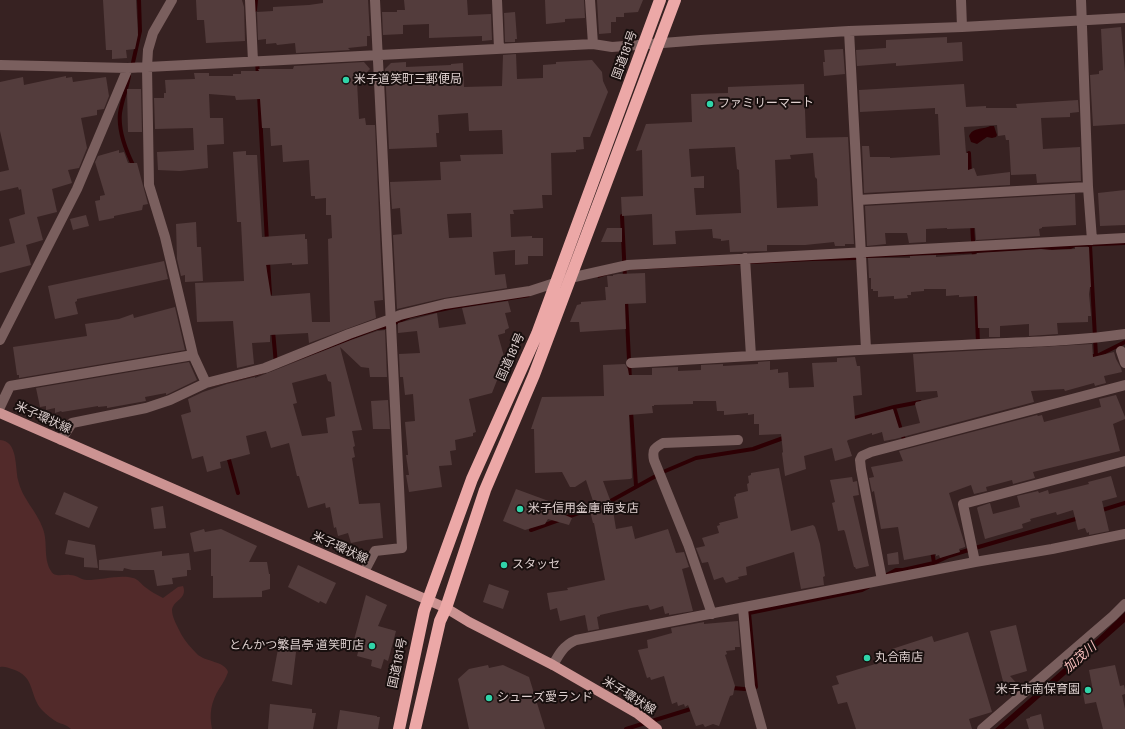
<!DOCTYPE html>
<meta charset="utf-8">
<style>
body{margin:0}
canvas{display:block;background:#372222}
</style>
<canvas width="1125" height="729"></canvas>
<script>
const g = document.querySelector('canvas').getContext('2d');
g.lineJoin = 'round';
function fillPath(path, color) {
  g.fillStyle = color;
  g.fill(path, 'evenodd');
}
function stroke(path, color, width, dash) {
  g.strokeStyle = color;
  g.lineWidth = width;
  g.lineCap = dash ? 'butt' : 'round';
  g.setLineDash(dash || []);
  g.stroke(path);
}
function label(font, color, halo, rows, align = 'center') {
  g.font = font + ' "Fira Sans Condensed","Noto Sans JP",sans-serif';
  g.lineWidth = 4;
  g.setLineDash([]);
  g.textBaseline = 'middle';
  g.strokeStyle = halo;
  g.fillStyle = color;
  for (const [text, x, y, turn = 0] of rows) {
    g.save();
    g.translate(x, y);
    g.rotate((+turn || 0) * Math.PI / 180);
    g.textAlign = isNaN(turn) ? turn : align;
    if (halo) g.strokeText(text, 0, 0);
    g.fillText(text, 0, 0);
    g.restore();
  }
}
fillPath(new Path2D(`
 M0,440C18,441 15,467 18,480C22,499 37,511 43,529C48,542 43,559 51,571C55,578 63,574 70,575C77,575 81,580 87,580C101,580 121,574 133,578C138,579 141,584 145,587C150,591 157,595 163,598L178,587L183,586C188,599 173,600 172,610C172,618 178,627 181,634C185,641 191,648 197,654C205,662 225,661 228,672C226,678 223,683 219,689C211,702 209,714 212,729H71C67,725 62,724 57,722C52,719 46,714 42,710C29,696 36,676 12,669C8,668 5,666 0,667Z`), '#522a2a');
fillPath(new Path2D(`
 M990,126H994L997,135L996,137L992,138L987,137L977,144L971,142L969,136C973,127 982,130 990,126Z
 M1125,241V245L1075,247L1071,249L866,258L855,260L812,261L630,270L620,271L598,278L597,274L630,266Z
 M527,294L530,297L454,309L411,318L386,329L377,330L341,344L259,375L210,387L427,311Z
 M1125,612V622L1004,729H995L1097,639Z`), '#2d0004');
stroke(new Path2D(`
 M255,10L256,0
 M257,61L258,76
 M132,67L140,31L139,0
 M129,76C127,88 122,100 120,113C118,131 126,151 134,167
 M259,95L267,242
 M969,153L970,174
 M622,216L625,278
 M972,223L974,258
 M1090,245L1096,356
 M268,261L270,294
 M976,291L978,344
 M626,299L630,380
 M273,331L276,364
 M1093,356L1099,355L1125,342
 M894,407L905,443
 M631,411L636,486
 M851,419L894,407L920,402
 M228,456L238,493
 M607,503L663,472L696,458L753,449L786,437
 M1099,511L1125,503
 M531,530L598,506
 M932,550L934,563
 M885,576L896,570H903L934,563L949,556L975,548L1079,518
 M731,691L733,688L744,689L756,687L749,613L862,590L868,587
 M626,729L694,708`), '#2d0004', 4);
fillPath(new Path2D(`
 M103,0H136L138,35L135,49L126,50L127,58L112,59V50H106Z
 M196,0H242L244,7L245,41L206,43L204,20H197Z
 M323,0H368L370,36H367V46L348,48L350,50L296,53L295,43L277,45L276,43L266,44V39L258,40L257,12L273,11V7L309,5L323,3Z
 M404,0H467L468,15L491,14L492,40L482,41V36L429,38V24L403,25V34L383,35L382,12H397V10H405Z
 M545,0H584L585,18L565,19V22L546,24Z
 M597,0H643L638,12L624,13V17H616V22H611V33L599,34Z
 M515,12L517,39H515V42H505L504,13Z
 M1121,27L1125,72V124L1093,126L1090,75L1099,74V71L1103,70L1101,29Z
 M947,37V43L962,42L963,61L896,66V63L857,66L856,50L886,48V40Z
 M843,49L845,74L824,76L823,62H825L824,50Z
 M516,54L517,79L543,78V65L556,64V62L592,60L602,72L603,81L608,92L590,137H583L584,149L576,150V152L551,153L552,195H542L543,208L513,210L514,214H510L511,237L532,236V238H543V256H528V264L515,265V250L493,252L495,275L505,274L507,288L444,298L397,309L393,235L402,234L400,208L392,209L390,182L441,180L440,162L461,161L460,155L503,154L502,130L469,131L468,113L438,115L439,131V133H436L437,147L389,149L385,69L391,63L406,62V67L451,65V64L463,63L464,87L502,86L503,55ZM471,213L472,237L449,238L447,214Z
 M364,62L370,69L357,82L359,119L365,118L366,125H375L383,300L374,301L376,318L309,343L308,333L270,335V342L252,343L254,364L237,368L233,321L197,322L195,283L244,281L241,222H237L233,152L246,151V155H257L262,237L305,234V239H307L308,264L292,265V263L266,265L271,296L310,293L312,322H330L328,239L332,238L331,215H326V198L315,199V196H311L309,160L283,162L282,145L271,146L270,128H262L260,99L236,100L235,96L209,94L210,118H223L224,144L207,145L208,168L180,171L158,170L157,152L194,150L193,128L155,129L154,98H164V93H166L165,80L195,79L194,73H209V76H233V74H241V71H259L258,69H293L294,66Z
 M66,76V78L72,77L73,82L106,77L109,96L104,109L97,110V115L81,118L87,148L79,168L68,170L72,183L52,189L57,212L37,217L43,240L26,245L31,265L0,273V247L15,243L9,219L25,214L21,189L19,190L18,187L0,191V172L9,170L0,131V82L23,77L24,85Z
 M804,84L806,138L848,137L854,244H845V246H835L834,242L805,245H767V251L730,252L729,240L721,241V239L713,238L712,229L675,231L676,244L653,245L652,214L622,216L621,197L643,196L642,150L636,151L646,124L692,122L691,94L728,93V87ZM735,147L737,169L739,170L741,213L696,215L694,188H704V176L691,177L689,149ZM813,153L815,177L817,179L818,206L777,208L775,160L791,159L790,155Z
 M964,84L966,107L986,106V108H1017L1016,104L1078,100L1079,112L1070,113V117L1041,118L1043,149L1080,147L1081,181L1037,183L1036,174L1011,175L1009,140H1006L1005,135L998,136L997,125L964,127L966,153H968V170L974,168L977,176L1010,172V185L864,193L862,146H869L870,157H890V158L940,155L938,114H935V108L860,112L859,90Z
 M127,89H141L142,132H128Z
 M119,150V153L124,152L128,163H137L148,204L143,205L142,210L114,216V218L99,221L95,201L100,200V196L105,195L95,162L98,156Z
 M1125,190V225L1100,226L1098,193Z
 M1075,194L1076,225L1042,227V228L1039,229L1040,236L976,240L975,228L947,229V228L926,229V242L909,243L907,233H885L886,244L867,246L865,206Z
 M86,215L89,226L73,230L70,219Z
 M196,222L197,247H201L203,281L185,282V275L181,276L177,259L176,224Z
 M607,228H622V242H601Z
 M1075,247H1089L1091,287H1090L1089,294L1091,316H1088V322L1057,323L1058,334L1029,336V324L1000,326V337H989V328H978L977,296L959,297V295L946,296V289H924V291L911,292V295H907L908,298L894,299V296L878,297V291H873V289H871V278H869L868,258H910V256L936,255V257L977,254V253L1041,249L1052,250L1075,249Z
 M164,261L168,279L77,299V301L75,302L78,314L55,319L48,286Z
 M645,273L646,303L625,304L626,329L580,332L579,322H570L577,305L581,304V302L606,300L605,287H608L607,276H613V275L618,274Z
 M508,301L511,312L505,313L509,328L505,330V333L498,335L505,360L492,393L469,399L476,432L473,433V436L455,440L456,450L450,451L452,465L439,466L442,487L409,492L406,475H409L406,455H408L405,422L415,421L413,394L405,395L403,377H400L399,354L420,353L417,331L398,333V323L437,313L439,328L466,324L462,308Z
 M175,307L185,350L19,378V375H17L13,347L87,336L85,324L119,319L133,314L134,318Z
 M385,330L387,377H370L369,368L361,367L340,347L362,430L352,431L355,446L353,447L355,457L352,458L359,504L380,503L383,538L366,540L351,543L348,533L338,536L336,527L334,528L330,507L326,508L325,503L308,508L299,476H297L289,443L271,448L266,431L246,436L250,454L220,462L221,468L207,472L203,456L192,459L181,415L191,412L188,399L203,392L227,384L255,377V378L351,340L377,331ZM326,374L328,381L331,382L335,416L326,418L328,433L302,436L293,404L297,403L292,383Z
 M1092,344L1093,357L1114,352L1116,359L1121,368L1122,372L1104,376L1106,383L1095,386L1094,383L1065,391L1064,389L1031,391L1034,402L895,439L884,441L882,432L872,435V433L848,440L847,441L852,456L835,461L832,448L804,456L806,469L785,476L782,453L783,452L781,434L759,435V424H754V414L748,415V413L724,415V411H717L716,401H693V404L654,405V406H652L653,413L629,415L632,478L630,479L603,481L612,505L616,529L632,526L635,539L668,529L676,553L684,552L689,567L682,569L693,611L669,615V613L665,614L663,606L650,610L648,605L631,608L600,615V616L597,617L599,629L588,631L585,615L560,621L557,608L550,610L547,593L568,590L567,588L605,580L594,523H593L590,511L596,510L586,480L575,487H570L562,472L535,473L534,429H531L542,397L604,396L603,365L625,364L628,369L629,375H652V368L678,367V371L701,370V365L723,364V366L758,364V362L770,361V370L778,369V373L788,372L789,388L814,387L812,363L837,362V358L855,357L857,366H860L862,395L853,396L855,419L893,409L899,428L920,423L915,404L916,402L938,397L937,391L916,392L913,354Z
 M189,362L197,380L166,395V393L145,397L146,401L107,408V406L98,407V406L62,412L61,411L55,413V408L46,410V406L40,407L36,388Z
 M1116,395L1125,417V419L1113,424L1120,451L1033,472L1035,478L1013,484L1012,480L986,487L987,491L974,494L971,485L949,493L965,545V547L959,549L960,552L940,558L939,555L936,556V554L904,560L898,527L881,529L874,491L872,492L869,478L874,477L871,467L903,461L899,451L1037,415L1038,416L1042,415L1044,422L1101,407L1099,399Z
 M388,400L390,429H373L371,401Z
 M779,468L791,531L813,525L815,527L820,544L825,576L823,577L824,585L801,589L794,552L746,567L747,575L738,577L739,579L726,583L723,577L714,580L708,562L702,563L696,548L705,546L702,538L719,533L717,526L720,525L719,523L738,518L734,497L736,496V494L748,491L747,484L749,483L748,476L751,475V473Z
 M1111,476L1117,497L1102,501L1109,531L1089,535V532L1087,533L1085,528L1078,530L1073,510L1057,515L1056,512L1030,519L1031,521L1022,524L1023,528L985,539L977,508L978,507L990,503L993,514L1020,507L1017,496L1038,491L1039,493L1048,490L1049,494L1089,484L1088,482Z
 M852,477L853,482L857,481L859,495L853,496L869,566L856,569L855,567H854L845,532L844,530L838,531L832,503L835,502L830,480Z
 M516,489L554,503L551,509L572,518L569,525L548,519L545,524L525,530L503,521Z
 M64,492L98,507L89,528L55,514Z
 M163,506L166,528L154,529L151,508Z
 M204,529L205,532L221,529L257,546L249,562H267L269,574H270V589L262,591V597L213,598V576H211V549L194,552L190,533Z
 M68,540L95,545L98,568L84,567V558L65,554Z
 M162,551V556L189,553L191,570H187V576L172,578L173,584L157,586L154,570H132L124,568L123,571L99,570V560Z
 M898,552L899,564L888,565L887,554Z
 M298,565L336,583L326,604L320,601L319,603L288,587Z
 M489,584L509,591L503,609L483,602Z
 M366,595L387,605L378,626L396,631L388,661L384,659L381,669L371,666L372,660L357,656L361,641L354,640Z
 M738,621L740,647H735V650L726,651L727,654L725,655L735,686L733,695L730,696L719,726L713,724L705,727L703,724L696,726L688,705L685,707L684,704L678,706L677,702L672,704L664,676L651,680L650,677L647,678L638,650L648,648L647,640L672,633L671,628L704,622V624Z
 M1016,625L1027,671L1010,676L1020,687L1012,695L1004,685L990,631Z
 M968,632L992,712L969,719L972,729H856L847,702L838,704L832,686L839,684L836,676L895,658L892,649L932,636L934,642Z
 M278,649L296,652L292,685L272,681Z
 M488,665L489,668L503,665L529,677L545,729H469L458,679L469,669Z
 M1115,665L1120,686L1124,685L1125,690V694L1122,695L1125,709V729H1103L1096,702L1085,704L1083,693L1093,691L1089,670Z
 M270,704L312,709V713H316L313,729H268Z
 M340,710L377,716V717H380L378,729H337Z
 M1041,714L1044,729H1029L1026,719L1030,718V717Z`), '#533c3c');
stroke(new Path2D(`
 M172,0L153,33L148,50L147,67L149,185L165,237L193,355L206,383
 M250,0L253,61
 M497,0L499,49
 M590,0L593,44
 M961,0L962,27
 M1081,0L1088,187
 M849,31L866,349
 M0,65L128,68L593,44L612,47L701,40L849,31L962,27L1125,18
 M858,200L1088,187L1092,240
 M0,340L77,189L128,68
 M1121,351L1125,363
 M751,356C821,352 892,348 962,345C1016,342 1071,342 1125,334
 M631,363L751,356L745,258
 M0,407L10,386L193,355
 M61,440L72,423L146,408L170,400L206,383L265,368L349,334L391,319L400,315L445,304L530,291L570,278L628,265L1125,238
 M1125,461L963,504L975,562L1052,549L1125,534
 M364,572L375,551L402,548L375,0
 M882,580L861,469L860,460L862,456L871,452L1125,385
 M743,608L750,686L762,729
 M712,614L688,544L654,460C652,450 654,448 663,443L738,440
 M553,665C559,654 564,645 576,640L975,562
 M982,729L1113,616L1125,604`), '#7a5f5e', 10);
stroke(new Path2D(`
 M0,413L446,608L469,622L553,665L638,714L657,729`), '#cc9392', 10);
stroke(new Path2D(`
 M399,729L424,611L472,479L537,334L660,0
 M415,729L440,621L446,608L485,490L534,375L675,0`), '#eca8a7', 12);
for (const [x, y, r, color] of [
 [346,80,4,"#30d4a9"],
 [710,104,4,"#30d4a9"],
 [520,509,4,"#30d4a9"],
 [504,565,4,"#30d4a9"],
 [372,646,4,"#30d4a9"],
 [867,658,4,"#30d4a9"],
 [1088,690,4,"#30d4a9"],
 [489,698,4,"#30d4a9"]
]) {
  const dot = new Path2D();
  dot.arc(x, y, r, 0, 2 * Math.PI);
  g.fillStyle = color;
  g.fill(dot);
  stroke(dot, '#180f0e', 1.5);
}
label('12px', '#ded0cf', '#180f0e', [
 ["国道181号",625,55,-70],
 ["国道181号",511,357,-66],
 ["米子環状線",43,418,24],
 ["米子環状線",340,548,24],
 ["国道181号",398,663,-78],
 ["米子環状線",629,696,32]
]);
label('12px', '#ded0cf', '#180f0e', [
 ["米子道笑町三郵便局",354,80],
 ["ファミリーマート",718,104],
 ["米子信用金庫 南支店",528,509],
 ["スタッセ",512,565],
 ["とんかつ繁昌亭 道笑町店",364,646,"right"],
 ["丸合南店",875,658],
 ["米子市南保育園",1080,690,"right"],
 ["シューズ愛ランド",497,698]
], 'left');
label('italic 13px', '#f6bdbb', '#180f0e', [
 ["加茂川",1080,658,-41]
]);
</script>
